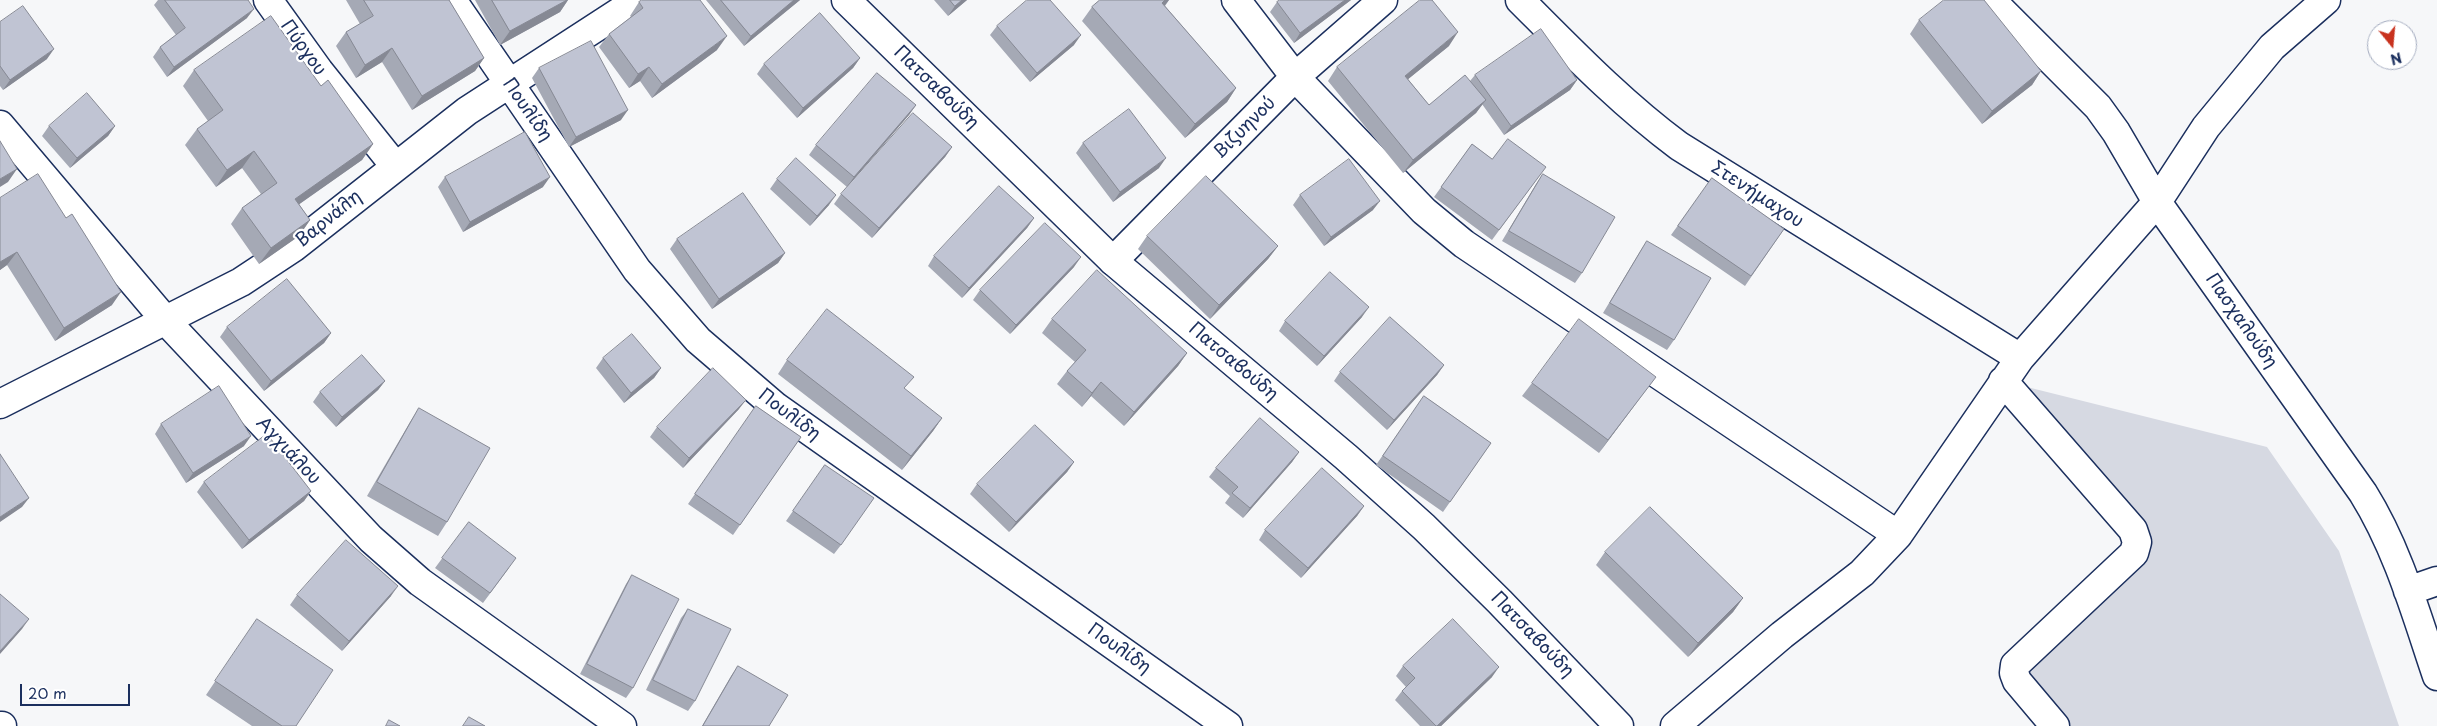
<!DOCTYPE html>
<meta charset="utf-8">
<style>
body{margin:0}
#map{position:relative;width:2437px;height:726px;overflow:hidden;background:#f6f7f9;font-family:"Playpen Sans",sans-serif}
canvas{display:block}
.north{position:absolute;left:2367px;top:20px;width:50px;height:50px;box-sizing:border-box;background:#fff;border:1px solid #a4acbf;border-radius:50%;rotate:163deg;font-size:14px;font-weight:700;line-height:20px;text-align:center;color:#1b2f5e}
.north::after{content:'';display:block;margin:auto;width:18px;height:22px;background:#c8321e;clip-path:polygon(50% 0,100% 100%,50% 72%,0 100%)}
.scale{position:absolute;left:20px;top:684px;width:110px;height:22px;box-sizing:border-box;border:2px solid #1b2f5e;border-top:0;padding-left:6px;font-size:15px;line-height:18px;white-space:nowrap;color:#1b2f5e;-webkit-text-stroke:4px #fff;paint-order:stroke}
</style>
<div id="map">
<canvas width="2437" height="726"></canvas>
<div class="north">N</div>
<div class="scale">20 m</div>
</div>
<script>
const g = document.querySelector('canvas').getContext('2d');
g.lineJoin = 'round';
function fillPath(path, color) {
  g.fillStyle = color;
  g.fill(path, 'evenodd');
}
function stroke(path, color, width, dash) {
  g.strokeStyle = color;
  g.lineWidth = width;
  g.lineCap = dash ? 'butt' : 'round';
  g.setLineDash(dash || []);
  g.stroke(path);
}
function label(font, color, halo, rows, align = 'center') {
  g.font = font + ' "Playpen Sans",sans-serif';
  g.lineWidth = 4.5;
  g.setLineDash([]);
  g.textBaseline = 'middle';
  g.strokeStyle = halo;
  g.fillStyle = color;
  for (const [text, x, y, turn = 0] of rows) {
    g.save();
    g.translate(x, y);
    g.rotate((+turn || 0) * Math.PI / 180);
    g.textAlign = isNaN(turn) ? turn : align;
    if (halo) g.strokeText(text, 0, 0);
    g.fillText(text, 0, 0);
    g.restore();
  }
}
fillPath(new Path2D(`
 M2003,381L2267,447L2339,551L2399,726H2055L2017,681L2134,553Z`), '#d6d9e2');
const street = new Path2D(`
 M268,0L319,71L395,166
 M452,0L637,270L698,340L776,407L1228,726
 M1236,0L1295,77L1424,211L1464,244L1898,535
 M1520,0C1571,51 1621,103 1679,146L2020,358
 M1991,0L2098,107L2116,132L2157,202L2363,493C2398,549 2416,614 2437,676
 M0,125L166,321L371,539L420,582L622,726
 M1113,261L1295,77L1383,0
 M2003,381L2133,530L2137,542L2134,553L2015,665L2014,673L2017,681L2055,726
 M0,404L241,282L294,247L467,111L638,0
 M2408,591L2437,581
 M1675,726L1782,635L1862,573L1898,535L2020,358L2157,202L2206,127L2272,47L2326,0`);
const secondary = new Path2D(`
 M846,0L1113,261L1346,457L1424,527L1500,602L1619,726
 M0,726H2`);
stroke(street, '#1b2f5e', 31);
stroke(secondary, '#1b2f5e', 31);
stroke(street, '#fff', 28);
stroke(secondary, '#fff', 28);
fillPath(new Path2D(`
 M158,0H248L247,18L167,77L153,57L160,47L176,35L154,5Z
 M346,0H449L484,58L475,71L412,110L382,62L356,78L336,46L346,32L360,24Z
 M475,0H568L560,12L500,45Z
 M706,0H800L744,46Z
 M934,0H967L948,16Z
 M1100,0H1169L1165,6L1236,88L1227,102L1185,138L1082,21L1092,7Z
 M1351,0L1294,43L1270,12L1277,2Z
 M639,2L717,50L652,98L640,81L629,88L599,47L609,34L631,17L630,16Z
 M1919,20L2041,71L2032,85L1982,124L1910,34Z
 M0,22L47,59L3,90L0,86Z
 M997,26L1074,45L1030,82L990,35Z
 M1449,46L1408,79L1429,105L1470,81L1475,75L1577,80L1570,90L1504,135L1482,104L1476,113L1403,173L1328,81L1337,67Z
 M860,58L853,68L797,118L757,74L764,64Z
 M539,68L621,120L569,147L532,78Z
 M194,70L321,86L373,144L362,160L299,204L310,220L299,236L259,264L231,224L242,208L261,194L242,168L216,187L185,145L197,129L208,121L183,86Z
 M916,105L909,115L847,187L809,155L816,145Z
 M49,126H115L108,136L70,168L42,136Z
 M1083,143L1159,168L1113,202L1076,153Z
 M1472,144L1492,159L1539,176L1492,240L1434,197Z
 M952,147L945,157L872,238L834,204L841,194Z
 M1543,174L1582,273L1575,283L1502,241L1536,184Z
 M445,177L543,187L463,232L438,187Z
 M1712,178L1784,229L1745,286L1671,235Z
 M777,179L829,205L810,226L770,189Z
 M1300,195L1373,210L1324,246L1293,205Z
 M0,198L112,305L55,341L7,265L0,270Z
 M1034,218L1027,228L962,298L928,266L934,256Z
 M1147,236L1278,246L1268,259L1210,319L1138,249Z
 M677,239L785,253L778,263L712,309L670,249Z
 M1647,241L1674,340L1667,350L1603,313L1641,250Z
 M1074,267L1010,334L973,300L980,290Z
 M1362,317L1317,366L1279,331L1285,321Z
 M1052,319L1187,353L1178,366L1124,426L1091,396L1082,407L1057,384L1067,371L1075,362L1042,333Z
 M227,327L331,333L324,343L264,391L220,337Z
 M603,358L661,368L654,378L624,403L596,368Z
 M787,360L942,418L933,431L902,470L778,374Z
 M1444,365L1437,375L1387,430L1334,381L1340,372Z
 M385,381L378,390L336,427L313,402L320,392Z
 M1532,383L1646,390L1599,453L1522,396Z
 M1424,396L1491,443L1443,512L1376,465Z
 M756,406L801,437L733,535L688,504Z
 M419,408L447,522L438,536L367,496L410,422Z
 M739,409L683,468L650,437L657,427Z
 M161,424L244,446L186,483L155,434Z
 M1299,452L1292,462L1243,518L1225,503L1230,496L1209,477L1216,468Z
 M1074,462L1067,472L1009,532L970,494L977,484Z
 M825,465L841,545L834,554L786,521Z
 M204,482L311,491L304,501L242,549L197,492Z
 M1364,506L1357,516L1301,578L1259,540L1265,530Z
 M469,522L509,568L483,603L435,568Z
 M1605,552L1743,598L1733,612L1688,657L1596,565Z
 M632,575L633,688L626,698L580,674L626,584Z
 M297,595L391,596L342,651L290,605Z
 M688,609L695,701L688,711L646,690L681,618Z
 M257,619L296,726H252L206,695Z
 M738,666L769,726H702L731,676Z
 M1403,666L1492,677L1441,726H1420L1395,700L1402,691L1406,687L1396,676Z`), '#a5a9b5');
fillPath(new Path2D(`
 M567,0H568L560,12L500,45L510,31Z
 M794,0H800L744,46L751,36Z
 M962,0H967L948,16L955,6Z
 M1165,0H1169L1165,5L1152,16L1162,3Z
 M1345,0H1351L1294,43L1300,33Z
 M254,9L247,18L167,77L174,67Z
 M1458,32L1449,46L1396,89L1405,76Z
 M1081,35L1074,45L1030,82L1037,73Z
 M727,36L717,50L652,98L662,84Z
 M392,48L382,62L356,78L365,65Z
 M54,49L47,59L3,90L10,80Z
 M484,58L475,71L412,110L422,96Z
 M860,58L853,68L797,118L803,108Z
 M649,67L640,81L629,88L638,74Z
 M2041,71L2032,85L1982,124L1992,111Z
 M1577,80L1570,90L1504,135L1511,126Z
 M1236,88L1227,102L1185,138L1195,124Z
 M1486,100L1476,113L1403,173L1413,160Z
 M916,105L909,115L847,187L854,177Z
 M628,110L621,120L569,147L576,137Z
 M115,126L108,136L70,168L77,158Z
 M373,144L362,160L284,215L295,199Z
 M952,147L945,157L872,238L879,228Z
 M254,151L242,168L216,187L227,170Z
 M1166,158L1159,168L1113,202L1120,192Z
 M17,169L8,182L0,187V179Z
 M550,177L543,187L463,232L470,222Z
 M836,195L829,205L810,226L817,216Z
 M1380,201L1373,210L1324,246L1331,237Z
 M1034,218L1027,228L962,298L969,288Z
 M310,220L299,236L259,264L271,248Z
 M1278,246L1268,259L1210,319L1219,305Z
 M17,252L7,265L0,270V262Z
 M785,253L778,263L712,309L719,299Z
 M1081,257L1074,267L1010,334L1016,325Z
 M121,292L112,305L55,341L64,328Z
 M1369,307L1362,317L1317,366L1324,356Z
 M331,333L324,343L264,391L271,381Z
 M1187,353L1178,366L1124,426L1134,412Z
 M1444,365L1437,375L1387,430L1394,420Z
 M661,368L654,378L624,403L631,393Z
 M1656,377L1646,390L1599,453L1608,440Z
 M385,381L378,390L336,427L342,417Z
 M1101,382L1091,396L1082,407L1092,393Z
 M746,400L739,409L683,468L689,458Z
 M942,418L933,431L902,470L911,456Z
 M251,436L244,446L186,483L193,473Z
 M1299,452L1292,462L1243,518L1250,508Z
 M1074,462L1067,472L1009,532L1016,522Z
 M311,491L304,501L242,549L249,540Z
 M29,498L22,507L0,522V517Z
 M1364,506L1357,516L1301,578L1308,568Z
 M398,586L391,596L342,651L349,641Z
 M1743,598L1733,612L1688,657L1698,643Z
 M29,619L22,629L0,654V651Z
 M1499,667L1492,677L1441,726H1437Z`), '#868994');
const building = new Path2D(`
 M165,0H248L254,9L174,67L160,47L185,28Z
 M364,0H449L484,58L422,96L392,48L365,65L346,32L373,16Z
 M492,0H567L510,31Z
 M642,0H700L727,36L662,84L649,67L638,74L609,34L643,8L639,2Z
 M721,0H794L751,36Z
 M950,0H962L955,6Z
 M1027,0H1050L1081,35L1037,73L997,26Z
 M1100,0H1165L1162,3L1236,88L1195,124L1092,7Z
 M1280,0H1345L1300,33L1277,2Z
 M1420,0H1432L1458,32L1405,76L1429,105L1465,75L1486,100L1413,160L1337,67Z
 M1944,0H1984L2041,71L1992,111L1919,20Z
 M23,6L54,49L10,80L0,66V22Z
 M820,13L860,58L803,108L764,64Z
 M271,16L321,86L328,80L373,144L295,199L310,220L271,248L242,208L277,183L254,151L227,170L197,129L223,110L194,70Z
 M1541,29L1577,80L1511,126L1475,75Z
 M591,41L628,110L576,137L539,68Z
 M877,73L916,105L854,177L816,145Z
 M87,93L115,126L77,158L49,126Z
 M1129,109L1166,158L1120,192L1083,143Z
 M913,113L952,147L879,228L841,194Z
 M525,132L550,177L470,222L445,177Z
 M1508,139L1546,167L1499,230L1441,187L1472,144L1492,159Z
 M0,141L17,169L0,179Z
 M796,158L836,195L817,216L777,179Z
 M1349,159L1380,201L1331,237L1300,195Z
 M38,174L66,218L72,214L121,292L64,328L17,252L0,262V198Z
 M1543,174L1615,217L1582,273L1509,231Z
 M1206,176L1278,246L1219,305L1147,236Z
 M1712,178L1784,229L1751,276L1678,226Z
 M999,186L1034,218L969,288L934,256Z
 M743,193L785,253L719,299L677,239Z
 M1045,223L1081,257L1016,325L980,290Z
 M1647,241L1711,278L1674,340L1610,303Z
 M1097,270L1187,353L1134,412L1101,382L1092,393L1067,371L1086,350L1052,319Z
 M1330,272L1369,307L1324,356L1285,321Z
 M287,279L331,333L271,381L227,327Z
 M827,309L914,377L904,388L942,418L911,456L787,360Z
 M1390,317L1444,365L1394,420L1340,372Z
 M1579,319L1656,377L1608,440L1532,383Z
 M632,334L661,368L631,393L603,358Z
 M362,355L385,381L342,417L320,392Z
 M713,368L746,400L689,458L657,427Z
 M219,386L251,436L193,473L161,424Z
 M1424,396L1491,443L1450,502L1383,456Z
 M756,406L801,437L740,525L695,494Z
 M419,408L490,448L447,522L377,482Z
 M1260,418L1299,452L1250,508L1232,493L1238,487L1216,468Z
 M1035,425L1074,462L1016,522L977,484Z
 M267,434L311,491L249,540L204,482Z
 M0,454L29,498L0,517Z
 M825,465L874,498L841,545L793,511Z
 M1322,468L1364,506L1308,568L1265,530Z
 M1650,507L1743,598L1698,643L1605,552Z
 M469,522L516,558L490,593L442,558Z
 M346,540L398,586L349,641L297,595Z
 M632,575L679,599L633,688L587,664Z
 M0,594L29,619L0,651Z
 M688,609L731,629L695,701L653,680Z
 M257,619L333,670L296,726H282L215,681Z
 M1453,619L1499,667L1437,726H1436L1402,691L1415,678L1403,666Z
 M738,666L788,695L769,726H703Z
 M469,717L485,726H463Z
 M389,720L400,726H386Z`);
fillPath(building, '#c0c4d3');
stroke(building, '#868994', 1);
label('18px', '#1b2f5e', '#fff', [
 ["Πύργου",303,48,54],
 ["Πατσαβούδη",936,88,44],
 ["Πουλίδη",527,110,55],
 ["Βιζυηνού",1245,128,-45],
 ["Στενήμαχου",1757,195,33],
 ["Βαρνάλη",329,219,-39],
 ["Πασχαλούδη",2241,321,55],
 ["Πατσαβούδη",1233,362,40],
 ["Πουλίδη",789,415,37],
 ["Αγχιάλου",288,451,47],
 ["Πατσαβούδη",1532,635,46],
 ["Πουλίδη",1119,649,35]
]);
</script>
